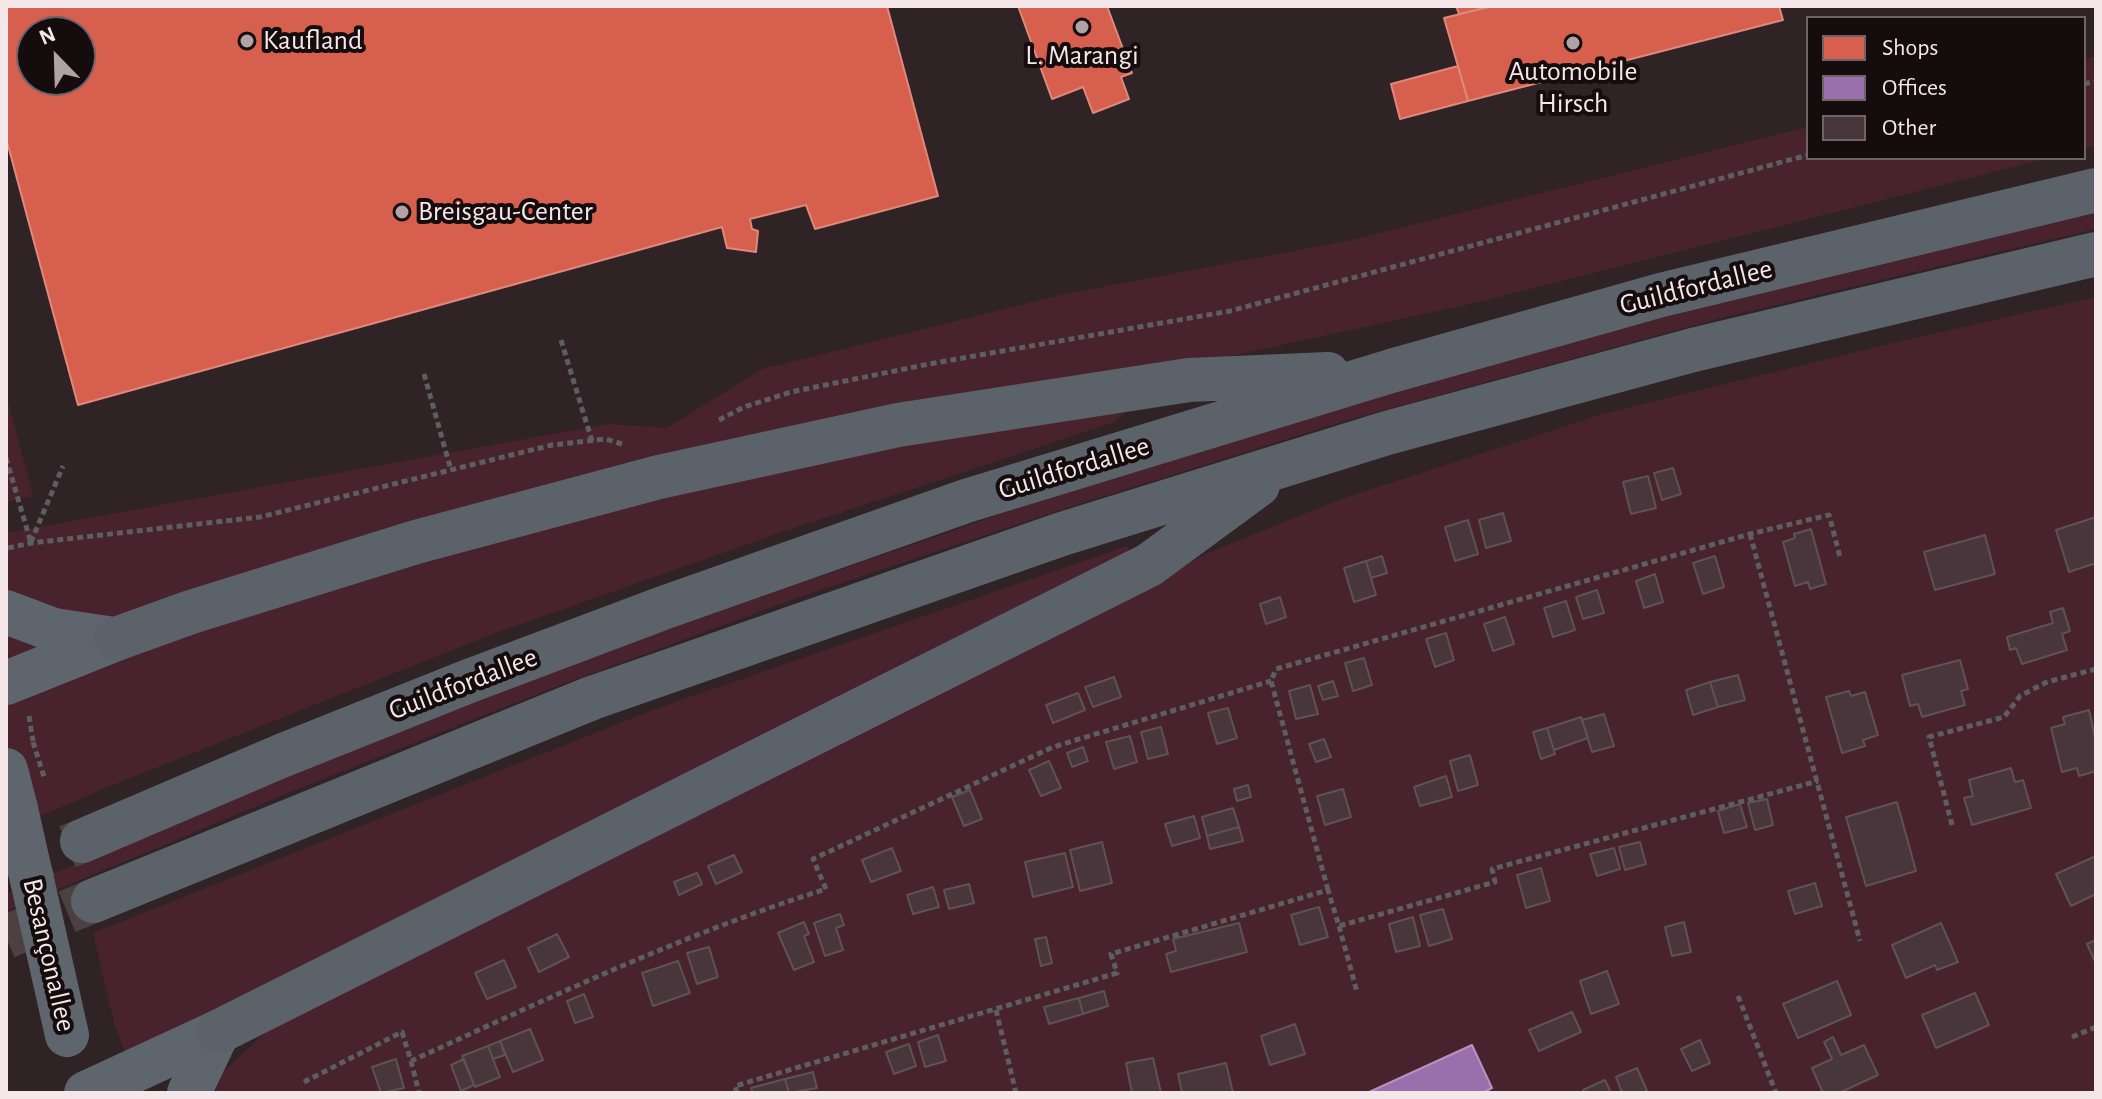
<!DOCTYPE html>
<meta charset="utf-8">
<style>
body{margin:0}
#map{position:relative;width:2102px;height:1099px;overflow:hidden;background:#2f2326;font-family:"Alegreya Sans",sans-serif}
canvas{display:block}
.frame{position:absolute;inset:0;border:8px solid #f5e6e9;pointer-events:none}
.legend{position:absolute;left:1806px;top:16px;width:280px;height:144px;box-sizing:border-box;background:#150c0e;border:2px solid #6f6366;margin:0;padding:10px 14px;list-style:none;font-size:24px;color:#f5e6e9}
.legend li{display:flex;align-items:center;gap:16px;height:40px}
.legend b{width:40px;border:2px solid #6f6366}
.north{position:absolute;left:16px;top:16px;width:80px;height:80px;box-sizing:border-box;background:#150c0e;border:2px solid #6f6366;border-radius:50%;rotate:337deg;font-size:22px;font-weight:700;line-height:32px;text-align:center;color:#f5e6e9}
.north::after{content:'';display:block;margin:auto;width:28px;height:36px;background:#b0a2a5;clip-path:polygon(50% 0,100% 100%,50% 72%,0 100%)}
</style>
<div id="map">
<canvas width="2102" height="1099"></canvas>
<div class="frame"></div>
<ul class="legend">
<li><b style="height:22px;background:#d6604d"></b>Shops</li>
<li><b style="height:22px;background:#9970ab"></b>Offices</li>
<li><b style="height:22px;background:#49363c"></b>Other</li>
</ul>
<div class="north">N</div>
</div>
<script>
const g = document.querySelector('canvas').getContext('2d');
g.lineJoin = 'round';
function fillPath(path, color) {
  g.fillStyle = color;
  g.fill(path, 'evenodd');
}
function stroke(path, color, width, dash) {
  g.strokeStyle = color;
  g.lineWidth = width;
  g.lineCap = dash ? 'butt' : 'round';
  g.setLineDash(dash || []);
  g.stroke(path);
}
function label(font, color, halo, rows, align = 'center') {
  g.font = font + ' "Alegreya Sans",sans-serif';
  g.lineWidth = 8;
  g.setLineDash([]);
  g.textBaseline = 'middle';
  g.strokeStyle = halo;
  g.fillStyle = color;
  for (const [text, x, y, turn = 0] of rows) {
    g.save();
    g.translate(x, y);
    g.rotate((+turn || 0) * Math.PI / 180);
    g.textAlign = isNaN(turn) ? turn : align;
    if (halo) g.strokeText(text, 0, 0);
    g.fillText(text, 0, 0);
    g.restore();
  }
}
fillPath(new Path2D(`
 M2096,56V146L2084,149V59Z
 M1808,127V158H2049L1479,302L1171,369L1115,422L785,531L490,635L108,787L6,831V533L609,424L667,428L762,369L1065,294L1347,241Z
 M2096,213V229L1725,317L1348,420L1076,505L794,599L550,689L293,791L6,911V894L285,776L542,673L1070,490L1549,346L1720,302Z
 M2096,297V1093H215L224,1071L279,1020L1208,553L1341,499L1603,414L1897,342Z
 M6,394L33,496L6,502Z
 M1127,546L1132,556L125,1054L114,1023L93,933L655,709Z`), '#48232e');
const shops = new Path2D(`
 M6,6H887L938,196L815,229L806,205L750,219L752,229L758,231L756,252L727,248L722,227L78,405L6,138ZM32,32H80V80H32Z
 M1018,6H1107L1132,73L1121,77L1129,99L1093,113L1083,87L1052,99Z
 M1456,6H1493L1459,14Z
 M1493,6H1779L1783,20L1468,101L1444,18Z
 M1458,66L1468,101L1400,119L1391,84Z`);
fillPath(shops, '#d6604d');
stroke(shops, '#df887c', 2);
const offices = new Path2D(`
 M1472,1045L1492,1088L1482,1093H1367Z`);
fillPath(offices, '#9970ab');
stroke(offices, '#b593be', 2);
const building = new Path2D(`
 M1673,468L1681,494L1662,500L1654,473Z
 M1648,476L1656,508L1631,514L1623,482Z
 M1503,513L1511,541L1486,548L1479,520Z
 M2096,517V563L2069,572L2056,530Z
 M1468,520L1478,554L1455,561L1445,527Z
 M1811,529L1826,584L1810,589L1808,582L1795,586L1783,542L1795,538L1794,534Z
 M1985,535L1995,574L1935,590L1924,552Z
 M1382,556L1387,573L1371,578L1366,561Z
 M1715,556L1724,587L1703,594L1693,563Z
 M1366,561L1376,595L1354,602L1344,568Z
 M1655,574L1663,602L1644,608L1636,581Z
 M1597,590L1604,613L1583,619L1576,597Z
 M1280,597L1286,617L1266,624L1260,604Z
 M1566,601L1575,630L1553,637L1544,608Z
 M2063,608L2070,631L2062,634L2067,650L2022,664L2016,648L2010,650L2007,637L2053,623L2050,612Z
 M1505,617L1514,644L1493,651L1484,624Z
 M1446,633L1454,660L1435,667L1426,639Z
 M1364,658L1372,685L1353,691L1345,663Z
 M1960,660L1968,689L1961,691L1965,705L1922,717L1918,704L1910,706L1902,675Z
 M1738,675L1745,700L1718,707L1710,682Z
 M1114,677L1121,697L1093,707L1085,687Z
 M1333,681L1338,696L1323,700L1318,686Z
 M1710,682L1718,707L1693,715L1686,690Z
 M1310,685L1318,714L1296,719L1289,691Z
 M1849,691L1851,696L1865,692L1878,735L1863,740L1865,746L1842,753L1826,697Z
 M1078,693L1085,710L1053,723L1046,705Z
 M1228,708L1237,738L1217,744L1208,713Z
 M2089,710L2096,742V771L2079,776L2077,768L2062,772L2051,728L2065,724L2063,717Z
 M1604,714L1614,746L1592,752L1582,720Z
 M1581,717L1588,738L1554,750L1547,728Z
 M1161,727L1168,754L1148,759L1141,732Z
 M1547,728L1555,754L1541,759L1533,732Z
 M1130,736L1137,762L1114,769L1106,742Z
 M1324,739L1331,757L1316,762L1309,744Z
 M1083,747L1088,761L1072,767L1067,753Z
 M1470,755L1478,785L1458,791L1450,761Z
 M1049,761L1061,788L1041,796L1029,770Z
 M2011,768L2015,782L2023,780L2031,808L1972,825L1964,798L1973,796L1969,780Z
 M1446,776L1452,797L1420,806L1414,787Z
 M1248,785L1251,797L1237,801L1234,789Z
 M1343,789L1351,817L1325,825L1317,796Z
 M970,790L982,819L964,826L952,797Z
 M1767,799L1773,825L1755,830L1748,803Z
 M1897,802L1916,871L1866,886L1846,817Z
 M1740,804L1747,827L1724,833L1718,811Z
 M1233,808L1239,827L1207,836L1202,817Z
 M1194,816L1200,838L1172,846L1165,824Z
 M1239,827L1243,841L1210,849L1207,836Z
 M1102,842L1112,883L1080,891L1070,850Z
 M1640,842L1646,864L1625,870L1619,847Z
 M892,848L901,871L871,882L862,860Z
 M1614,848L1620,869L1597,876L1590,854Z
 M1065,853L1073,887L1033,897L1025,862Z
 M734,855L742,872L716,884L708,866Z
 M2096,856V894L2071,906L2056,874Z
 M1541,868L1550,901L1526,908L1517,875Z
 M697,873L702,884L679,895L674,882Z
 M1815,883L1822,906L1795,914L1788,891Z
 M969,884L974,903L949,909L944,890Z
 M933,887L939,907L913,914L907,895Z
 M1319,907L1328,937L1300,945L1291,915Z
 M1443,909L1452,939L1429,946L1420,915Z
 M840,914L844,925L836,928L843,950L825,956L814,923Z
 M1413,917L1420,946L1396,952L1389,924Z
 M804,922L809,934L804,936L814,962L794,970L778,933Z
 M1684,922L1691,952L1672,956L1665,927Z
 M1239,923L1247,952L1171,972L1166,954L1176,951L1173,939Z
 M1941,923L1958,962L1937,970L1935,965L1906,978L1892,945Z
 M557,934L569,957L539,972L528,948Z
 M1046,937L1052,963L1041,966L1035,939Z
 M2096,940V964L2087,944Z
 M709,947L718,977L697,984L687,953Z
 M504,960L516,987L487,999L475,973Z
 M678,961L690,993L653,1006L642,973Z
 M1607,971L1619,1004L1591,1014L1580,981Z
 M1837,981L1851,1015L1798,1038L1783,1004Z
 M1104,991L1108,1006L1083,1014L1079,998Z
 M1975,993L1989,1025L1936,1048L1922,1015Z
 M584,994L593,1017L575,1023L567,1001Z
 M1079,998L1083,1014L1049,1024L1044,1007Z
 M1572,1012L1581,1032L1539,1051L1529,1030Z
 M1295,1024L1305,1054L1270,1065L1261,1036Z
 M530,1029L543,1060L513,1072L500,1041Z
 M938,1035L946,1061L925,1067L918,1042Z
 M1833,1037L1841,1055L1864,1045L1878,1075L1839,1093H1823L1812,1068L1832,1059L1824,1042Z
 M1700,1040L1710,1063L1692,1071L1681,1049Z
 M500,1041L505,1055L493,1059L488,1046Z
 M909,1044L916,1066L894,1074L886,1052Z
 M488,1046L500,1077L475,1087L462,1056Z
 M1153,1058L1161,1093H1132L1126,1063Z
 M396,1059L404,1088L381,1093L372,1067Z
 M464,1059L474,1085L461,1091L451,1065Z
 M1226,1063L1233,1093H1182L1178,1074Z
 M1637,1068L1648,1093H1622L1616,1077Z
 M813,1072L817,1088L789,1093L785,1079Z
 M785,1079L789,1093H753L751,1088Z
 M1605,1080L1611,1093H1585L1583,1090Z`);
fillPath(building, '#49363c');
stroke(building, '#5d5255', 2);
stroke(new Path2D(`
 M6,871L82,841
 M6,937L93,901`), '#4d4043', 44, [44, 22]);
stroke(new Path2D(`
 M2084,84L2096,81
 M561,340L592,441
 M424,374L451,470
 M719,420L744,407L791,392L929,364L1230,311L1808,155
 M6,458L31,543
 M1750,534L1860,941
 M31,542L63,466
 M8,548L31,543L260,517L552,445L606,439L622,444
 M29,716L33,741
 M1952,825L1929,737L2004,717L2020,696L2047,682L2096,669
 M1328,890L1271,681L1276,669L1750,534L1829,515L1840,557
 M1339,926L1357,992
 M1738,996L1776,1093
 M996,1010L1016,1093
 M2072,1037L2096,1027
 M411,1061L419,1093
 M304,1082L402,1032L411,1061C547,999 683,934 826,889L813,859L1053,747L1271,681
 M737,1093L735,1086L1117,973L1111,954L1328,890L1339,926L1495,882L1492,869L1818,781`), '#5d5e62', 5, [6, 4]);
stroke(new Path2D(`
 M6,612L54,630L114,639
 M6,683L116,639
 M6,770L16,809
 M86,1093L218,1032
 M189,1093L218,1032`), '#5e656d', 44);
stroke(new Path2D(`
 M116,639L191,612L416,542L659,477L898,425L1189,380L1328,374
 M82,841L281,756L469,681L663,608L966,501L1391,371L1661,295L2096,190
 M93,901L592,698L1062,534L1387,433L1693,350L2096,254
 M218,1032L1149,565L1258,485`), '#5c626a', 44);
stroke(new Path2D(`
 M33,742L45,780`), '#5d5e62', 5, [6, 4]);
stroke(new Path2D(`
 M16,809L67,1035`), '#5e656d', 44);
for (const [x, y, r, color] of [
 [1082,27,8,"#b0a2a5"],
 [247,41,8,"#b0a2a5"],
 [1573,43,8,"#b0a2a5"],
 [402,212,8,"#b0a2a5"]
]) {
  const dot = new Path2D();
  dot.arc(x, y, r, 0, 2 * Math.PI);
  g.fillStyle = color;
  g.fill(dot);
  stroke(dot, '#150c0e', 3);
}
label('28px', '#f5e6e9', '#150c0e', [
 ["Kaufland",263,41],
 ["L. Marangi",1082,56,"center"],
 ["Automobile",1573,72,"center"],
 ["Hirsch",1573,104,"center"],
 ["Breisgau-Center",418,212]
], 'left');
label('28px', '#f5e6e9', '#150c0e', [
 ["Guildfordallee",1696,287,-14],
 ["Guildfordallee",1074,468,-17],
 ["Guildfordallee",463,684,-21],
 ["Besançonallee",49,955,77]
]);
</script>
